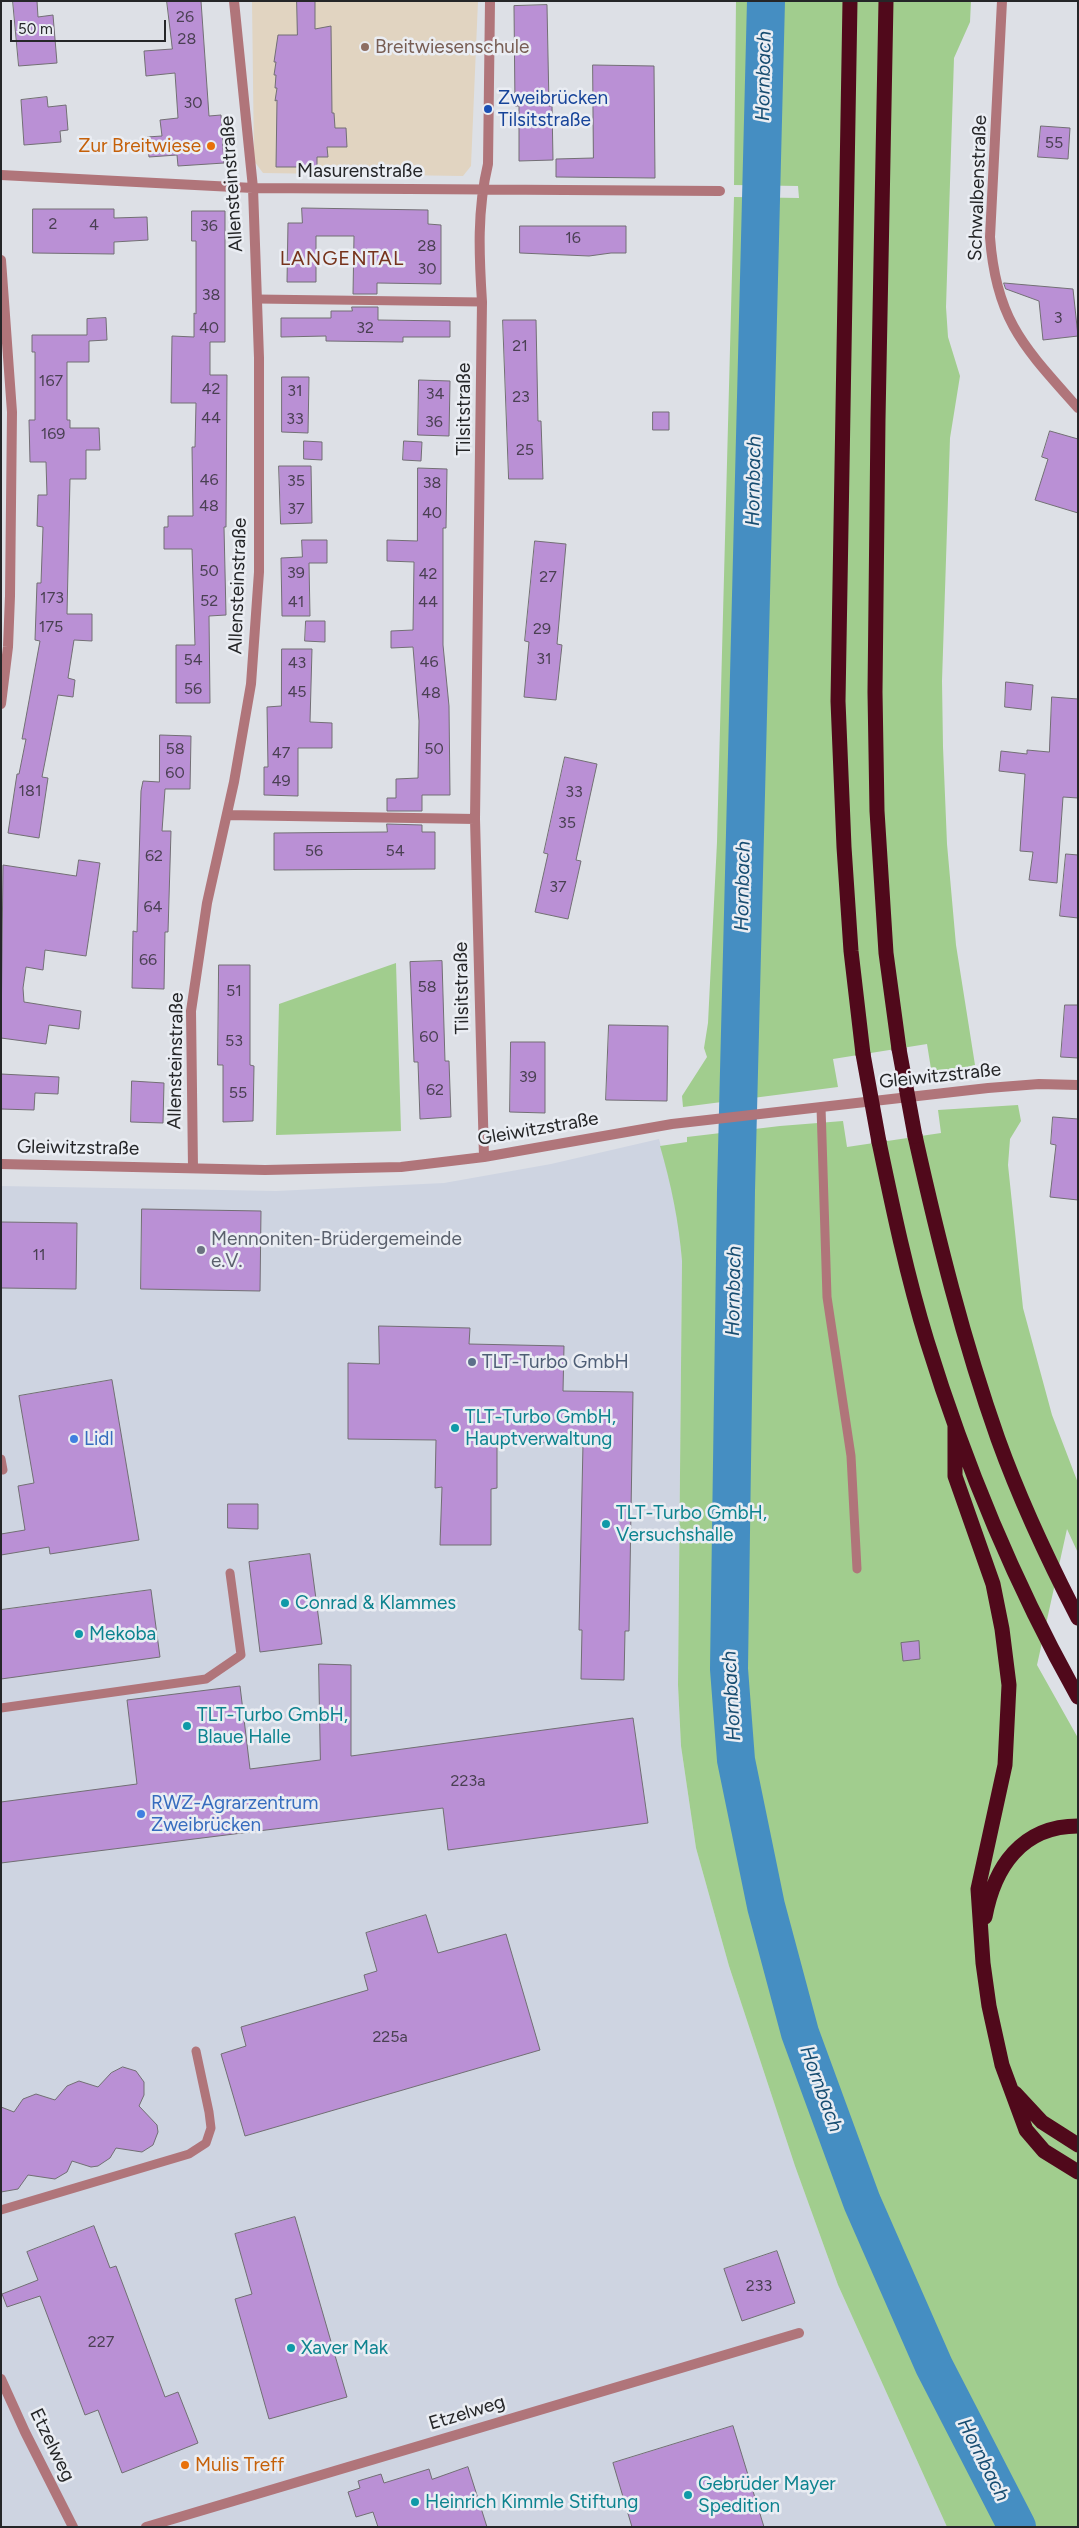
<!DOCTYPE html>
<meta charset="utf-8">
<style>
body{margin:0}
#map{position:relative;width:1079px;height:2528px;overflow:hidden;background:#dde0e6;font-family:Figtree,sans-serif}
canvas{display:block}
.frame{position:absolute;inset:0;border:2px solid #252628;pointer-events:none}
.scale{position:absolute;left:10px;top:20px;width:156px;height:22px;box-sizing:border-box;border:2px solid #252628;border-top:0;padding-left:6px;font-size:15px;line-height:18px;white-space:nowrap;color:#252628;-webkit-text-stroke:4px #eaedf3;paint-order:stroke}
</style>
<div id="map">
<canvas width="1079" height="2528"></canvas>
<div class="frame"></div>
<div class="scale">50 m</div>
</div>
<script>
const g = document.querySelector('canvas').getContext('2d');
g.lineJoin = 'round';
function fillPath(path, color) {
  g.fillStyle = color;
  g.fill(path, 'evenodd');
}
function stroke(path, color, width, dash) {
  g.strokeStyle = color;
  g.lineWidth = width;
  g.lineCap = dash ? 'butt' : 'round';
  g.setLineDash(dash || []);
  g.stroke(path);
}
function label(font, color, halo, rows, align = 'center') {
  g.font = font + ' Figtree,sans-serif';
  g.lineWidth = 5;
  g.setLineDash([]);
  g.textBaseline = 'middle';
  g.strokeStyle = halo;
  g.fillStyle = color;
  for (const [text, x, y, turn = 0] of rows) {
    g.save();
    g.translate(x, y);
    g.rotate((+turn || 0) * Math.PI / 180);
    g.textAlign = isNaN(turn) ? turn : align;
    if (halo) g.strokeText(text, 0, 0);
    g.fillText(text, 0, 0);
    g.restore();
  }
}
fillPath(new Path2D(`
 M659,1139L671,1185L680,1234L682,1261L678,1685L681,1746L696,1848L729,1966L795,2166L838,2285L947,2527H1V1186L276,1191L444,1183L551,1164Z`), '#ced4e1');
fillPath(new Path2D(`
 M252,1H478L471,166L463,176L263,173L254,161Z`), '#e1d4c1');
fillPath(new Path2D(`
 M736,1H971L970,22L954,58L946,307L948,337L960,376L950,438L942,681L943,747L947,844L956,945L975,1065L932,1075L927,1044L833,1059L838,1087L683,1107L682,1096L707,1057L704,1048L708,1023L717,842L734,197L799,198L798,186L734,185Z
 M396,963L401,1131L276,1135L279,1004Z
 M1018,1105L1021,1121L1010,1139L1008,1165L1023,1308L1052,1415L1078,1483V1553L1067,1529L1037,1665L1078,1738V2527H947L838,2285L795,2166L729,1966L696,1848L681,1746L678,1685L682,1261C679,1222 671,1184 660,1146L687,1142V1137L780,1126L843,1121L847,1147L941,1133L938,1110Z`), '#a1cd8e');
stroke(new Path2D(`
 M766,1L736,1190L729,1669L736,1760L766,1906L800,2033L862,2202L934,2366L1017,2527`), '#458ec2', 38);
const building = new Path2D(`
 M13,1H37L38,17L53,15L57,63L19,66Z
 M167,1H201L209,116L221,115L224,163L178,166L177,155L149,157L147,137L162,136L160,120L178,118L175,73L146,76L144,51L172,49Z
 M297,1H315V29L331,26L332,113H334L335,128H346L347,147H327L328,157H317V167H276L277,100L275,101L277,88H275L276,75H274L276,62H274L278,35H297Z
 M547,5L549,106H552L553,160L519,161V106H515L514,6Z
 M593,65L654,66L655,178L556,177V159L593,158Z
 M47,97L48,107L66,105L68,130L60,131L61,142L24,145L21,100Z
 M1041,126L1070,128L1068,159L1038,157Z
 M302,208L428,210V224L441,225V284L377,283V294H353L354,236H316V282H287L288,223H302Z
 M33,209H114V218L147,217L148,240L114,242V254L33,253Z
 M192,211H225V342H210V375H227L226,527H224L226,615L209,616L210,703H176V645H195L192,549H164V527H168V516H193L192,447H195L196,403H171L172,336L194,337V313L196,314V241H192Z
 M520,226H626V253H611L589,256L520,253Z
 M1004,283L1073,289L1078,336L1043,340L1039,301L1006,289Z
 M352,307H378V320L450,321V337H403V342L326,341V336L281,337V318H331V311H352Z
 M106,318L107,340L89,341V362H67V420H70V428H99L100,450H86V479H70L67,614H92V641L74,640L68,678L75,680L73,697L58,695L42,777L48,778L39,838L8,833L17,774H19L26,739H22L40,641L35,640L37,583H41L43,527L37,526L38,495H47L46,462H30L29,420H35V352H32V335H87V319Z
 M503,320H536L538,421H541L543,479H509Z
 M282,377H309L308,433L282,432Z
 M419,380L450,381L449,436L418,435Z
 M653,412H669V430H653Z
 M1050,431L1078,439V513L1035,500L1048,459L1042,457Z
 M304,441L322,442V460L304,459Z
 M404,441L422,442L421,461L403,460Z
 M279,466H311L312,523L281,524Z
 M418,468L447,469L446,528H443V645L449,706L450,795H422V811H387V798H396V779L418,778L419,721L413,647L391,648V631L413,630L414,562L387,561V540L417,541Z
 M302,540H327V563H309L310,616H282L281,558L302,557Z
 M535,541L566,544L557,644L562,645L556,700L524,697L529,642L525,641Z
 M306,621H325V642L305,641Z
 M282,649H312L310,722L332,723V748H298V796L264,795V767H268L267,707L281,706Z
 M1006,682L1033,685L1031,710L1005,707Z
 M1052,697L1078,699V798L1063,797L1057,883L1029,880L1033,852L1020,851L1025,774L999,771L1001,751L1027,754V750L1049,752Z
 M160,735L191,736L190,789H165L162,831H171L168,932H165L164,989L132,988L133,931L137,932L141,791L143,781L159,782Z
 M565,757L597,764L576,860L581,861L568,919L535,912L548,854L544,853Z
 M387,824L422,825V832H435V869L274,870V833L387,832Z
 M1066,854L1078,855V918L1060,916Z
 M79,860L100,863L86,956L45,950L43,970L26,967L23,988L24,1002L81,1011L79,1029L49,1025L46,1044L1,1038L3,865L76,876Z
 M442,961L445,1061H449L451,1117L420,1119L418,1062H414L410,962Z
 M219,965H250V1065L254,1066L253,1121L223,1122V1065H218Z
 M1065,1005H1078V1058L1061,1057Z
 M609,1025L668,1026L667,1101L606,1100Z
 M511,1042H545V1113L510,1112Z
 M1,1074L59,1077L58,1094L35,1093L34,1110L1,1109Z
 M132,1081L164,1083L163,1123L131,1122Z
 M1053,1117L1078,1119V1200L1050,1197L1056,1145L1051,1144Z
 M142,1209L261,1211L260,1291L141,1289Z
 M1,1222L77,1223L76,1289L1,1288Z
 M379,1326L470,1328L469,1344L564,1346L563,1391L633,1392L629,1631H625L624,1680L581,1679L582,1630H579L583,1444L497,1441V1488L491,1489V1545H440L442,1487L435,1488L436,1440L348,1439V1363L379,1364Z
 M112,1380L139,1540L50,1554L49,1547L1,1555V1534L25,1530L18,1486L34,1483L19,1396Z
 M228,1504H258V1529L228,1528Z
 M310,1554L322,1644L260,1652L249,1562Z
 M151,1590L160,1657L1,1679V1610Z
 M919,1641L920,1659L903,1661L901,1643Z
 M319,1664L351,1665V1756L633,1718L648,1823L448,1850L443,1808L1,1863V1802L137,1784L127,1700L240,1686L250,1769L320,1760Z
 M426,1915L438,1953L506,1934L540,2050L245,2136L221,2054L246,2046L241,2027L368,1990L364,1975L377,1971L366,1933Z
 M123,2067L136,2071L144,2082V2095L139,2106L157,2125L158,2132L153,2145L142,2152L116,2148L110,2158L98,2166L91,2167L72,2161L67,2172L55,2179L28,2175L18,2189L1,2192V2107L14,2112L23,2099L36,2094L55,2100L67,2086L79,2081L98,2087L111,2073Z
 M295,2217L347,2397L269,2419L235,2299L252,2294L235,2234Z
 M94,2226L110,2268L116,2266L165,2397L178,2392L198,2443L122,2473L98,2410L85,2415L40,2296L7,2307L2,2294L38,2280L27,2252Z
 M777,2251L795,2303L742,2321L724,2269Z
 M733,2426L764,2527H632L613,2463Z
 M468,2467L487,2527H378L373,2512L356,2517L348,2492L360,2488L358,2481L381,2474L384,2483L429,2469L432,2479Z`);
fillPath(building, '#ba90d5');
stroke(building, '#726f74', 1);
stroke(new Path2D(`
 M257,299L482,302
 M821,1107L827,1297L851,1456L857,1569
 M1,1459L3,1470H1
 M1,1708L206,1679L241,1655L230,1573
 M1,2210L189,2154L206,2143L211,2128L209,2112L196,2051`), '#b0757a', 9);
stroke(new Path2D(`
 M1002,1L990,237C996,321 1025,348 1078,408
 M1,175L253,188L720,191
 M227,815L475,819
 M484,1157L475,819L482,302C479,255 477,210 488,164L490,1
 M1,1164L265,1170L401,1167L484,1157L672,1124L988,1088L1039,1084L1078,1085
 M193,1168L191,1011L207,903L234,782L251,684L259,572V358L253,188L234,1
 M146,2527L799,2333`), '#b0757a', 10);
stroke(new Path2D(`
 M1,260L12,412L10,596L8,647L1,704
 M1,2379L25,2432L73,2527`), '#b0757a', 10);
stroke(new Path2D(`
 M850,1L838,701L844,847L851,951L863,1054
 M886,1L878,419L875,692L877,811L886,953L899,1049
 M915,1136C938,1239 963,1340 998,1439C1020,1500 1048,1560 1078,1618
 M879,1142C893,1209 907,1276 927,1341C965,1464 1015,1585 1078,1697
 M955,1425V1476L993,1584L1002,1629L1009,1685L1005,1765L978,1889L983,1963L989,2006L1002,2065L1026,2130L1044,2151L1078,2172
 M985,1917C994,1868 1021,1826 1078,1826
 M1015,2093L1042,2122L1078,2145`), '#50091b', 15);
stroke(new Path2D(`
 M899,1049L915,1136
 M863,1054L879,1142`), '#50091b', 15);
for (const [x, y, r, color] of [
 [365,47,5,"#8d6e63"],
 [488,109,5,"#1a4fb4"],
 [211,146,5,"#e8710a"],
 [201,1250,5,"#6b7280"],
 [472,1362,5,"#5c6f8a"],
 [455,1428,5,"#0f9aa8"],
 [74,1439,5,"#3f7fe0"],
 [606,1524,5,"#0f9aa8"],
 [285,1603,5,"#0f9aa8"],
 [79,1634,5,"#0f9aa8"],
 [187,1726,5,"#0f9aa8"],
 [141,1814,5,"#3f7fe0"],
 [291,2348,5,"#0f9aa8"],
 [185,2465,5,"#e8710a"],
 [688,2495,5,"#0f9aa8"],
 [415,2502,5,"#0f9aa8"]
]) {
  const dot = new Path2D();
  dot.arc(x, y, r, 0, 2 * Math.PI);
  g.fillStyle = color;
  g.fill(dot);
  stroke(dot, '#eaedf3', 2);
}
label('16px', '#4a4053', null, [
 ["26",185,17],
 ["28",187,39],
 ["30",193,103],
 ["55",1054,143],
 ["2",53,224],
 ["4",94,225],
 ["36",209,226],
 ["16",573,238],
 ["28",427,246],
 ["30",427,269],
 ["38",211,295],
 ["3",1058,318],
 ["40",209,328],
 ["32",365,328],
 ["21",520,346],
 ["167",51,381],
 ["42",211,389],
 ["31",295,391],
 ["34",435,394],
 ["23",521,397],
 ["44",211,418],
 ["33",295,419],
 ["36",434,422],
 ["169",53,434],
 ["25",525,450],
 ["46",209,480],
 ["35",296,481],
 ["38",432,483],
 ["48",209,506],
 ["37",296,509],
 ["40",432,513],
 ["50",209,571],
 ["39",296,573],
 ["42",428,574],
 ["27",548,577],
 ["173",52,598],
 ["52",209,601],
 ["41",296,602],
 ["44",428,602],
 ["175",51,627],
 ["29",542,629],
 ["31",544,659],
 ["54",193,660],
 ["46",429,662],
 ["43",297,663],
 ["56",193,689],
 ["45",297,692],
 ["48",431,693],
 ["58",175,749],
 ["50",434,749],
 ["47",281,753],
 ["60",175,773],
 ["49",281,781],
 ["181",30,791],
 ["33",574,792],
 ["35",567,823],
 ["56",314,851],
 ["54",395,851],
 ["62",154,856],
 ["37",558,887],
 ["64",153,907],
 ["66",148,960],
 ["58",427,987],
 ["51",234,991],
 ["60",429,1037],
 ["53",234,1041],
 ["39",528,1077],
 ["62",435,1090],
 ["55",238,1093],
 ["11",39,1255],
 ["223a",468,1781],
 ["225a",390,2037],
 ["233",759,2286],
 ["227",101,2342]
]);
label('19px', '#785e54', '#eaedf3', [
 ["Breitwiesenschule",375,47]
], 'left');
label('19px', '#164399', '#eaedf3', [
 ["Zweibrücken",498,98],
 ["Tilsitstraße",498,120]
], 'left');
label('19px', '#c56008', '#eaedf3', [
 ["Zur Breitwiese",201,146],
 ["Mulis Treff",195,2465,"left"]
], 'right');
label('19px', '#252628', '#eaedf3', [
 ["Masurenstraße",360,171],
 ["Allensteinstraße",232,184,-94],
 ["Schwalbenstraße",978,188,-88],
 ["Tilsitstraße",464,409,-90],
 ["Allensteinstraße",238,586,-88],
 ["Tilsitstraße",462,988,-91],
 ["Allensteinstraße",176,1061,-89],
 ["Gleiwitzstraße",940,1076,-6],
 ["Gleiwitzstraße",538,1129,-10],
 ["Gleiwitzstraße",78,1148,1],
 ["Etzelweg",467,2413,-17],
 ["Etzelweg",52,2445,64]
]);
label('19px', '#5b616d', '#eaedf3', [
 ["Mennoniten-Brüdergemeinde",211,1239],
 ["e.V.",211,1261]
], 'left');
label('19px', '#4e5e75', '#eaedf3', [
 ["TLT-Turbo GmbH",482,1362]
], 'left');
label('19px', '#0d838f', '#eaedf3', [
 ["TLT-Turbo GmbH,",465,1417],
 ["Hauptverwaltung",465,1439],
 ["TLT-Turbo GmbH,",616,1513],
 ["Versuchshalle",616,1535],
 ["Conrad & Klammes",295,1603],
 ["Mekoba",89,1634],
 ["TLT-Turbo GmbH,",197,1715],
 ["Blaue Halle",197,1737],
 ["Xaver Mak",301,2348],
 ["Gebrüder Mayer",698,2484],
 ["Spedition",698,2506],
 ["Heinrich Kimmle Stiftung",425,2502]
], 'left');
label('19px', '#366cbe', '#eaedf3', [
 ["Lidl",84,1439],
 ["RWZ-Agrarzentrum",151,1803],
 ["Zweibrücken",151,1825]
], 'left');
label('italic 20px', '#174d71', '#eaedf3', [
 ["Hornbach",764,76,-89],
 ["Hornbach",754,481,-89],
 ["Hornbach",743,886,-89],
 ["Hornbach",734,1291,-89],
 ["Hornbach",732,1696,-93],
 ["Hornbach",821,2089,70],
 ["Hornbach",983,2460,63]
]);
g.letterSpacing = '1px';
label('20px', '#76331c', '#eaedf3', [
 ["LANGENTAL",342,259]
]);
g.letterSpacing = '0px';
</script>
